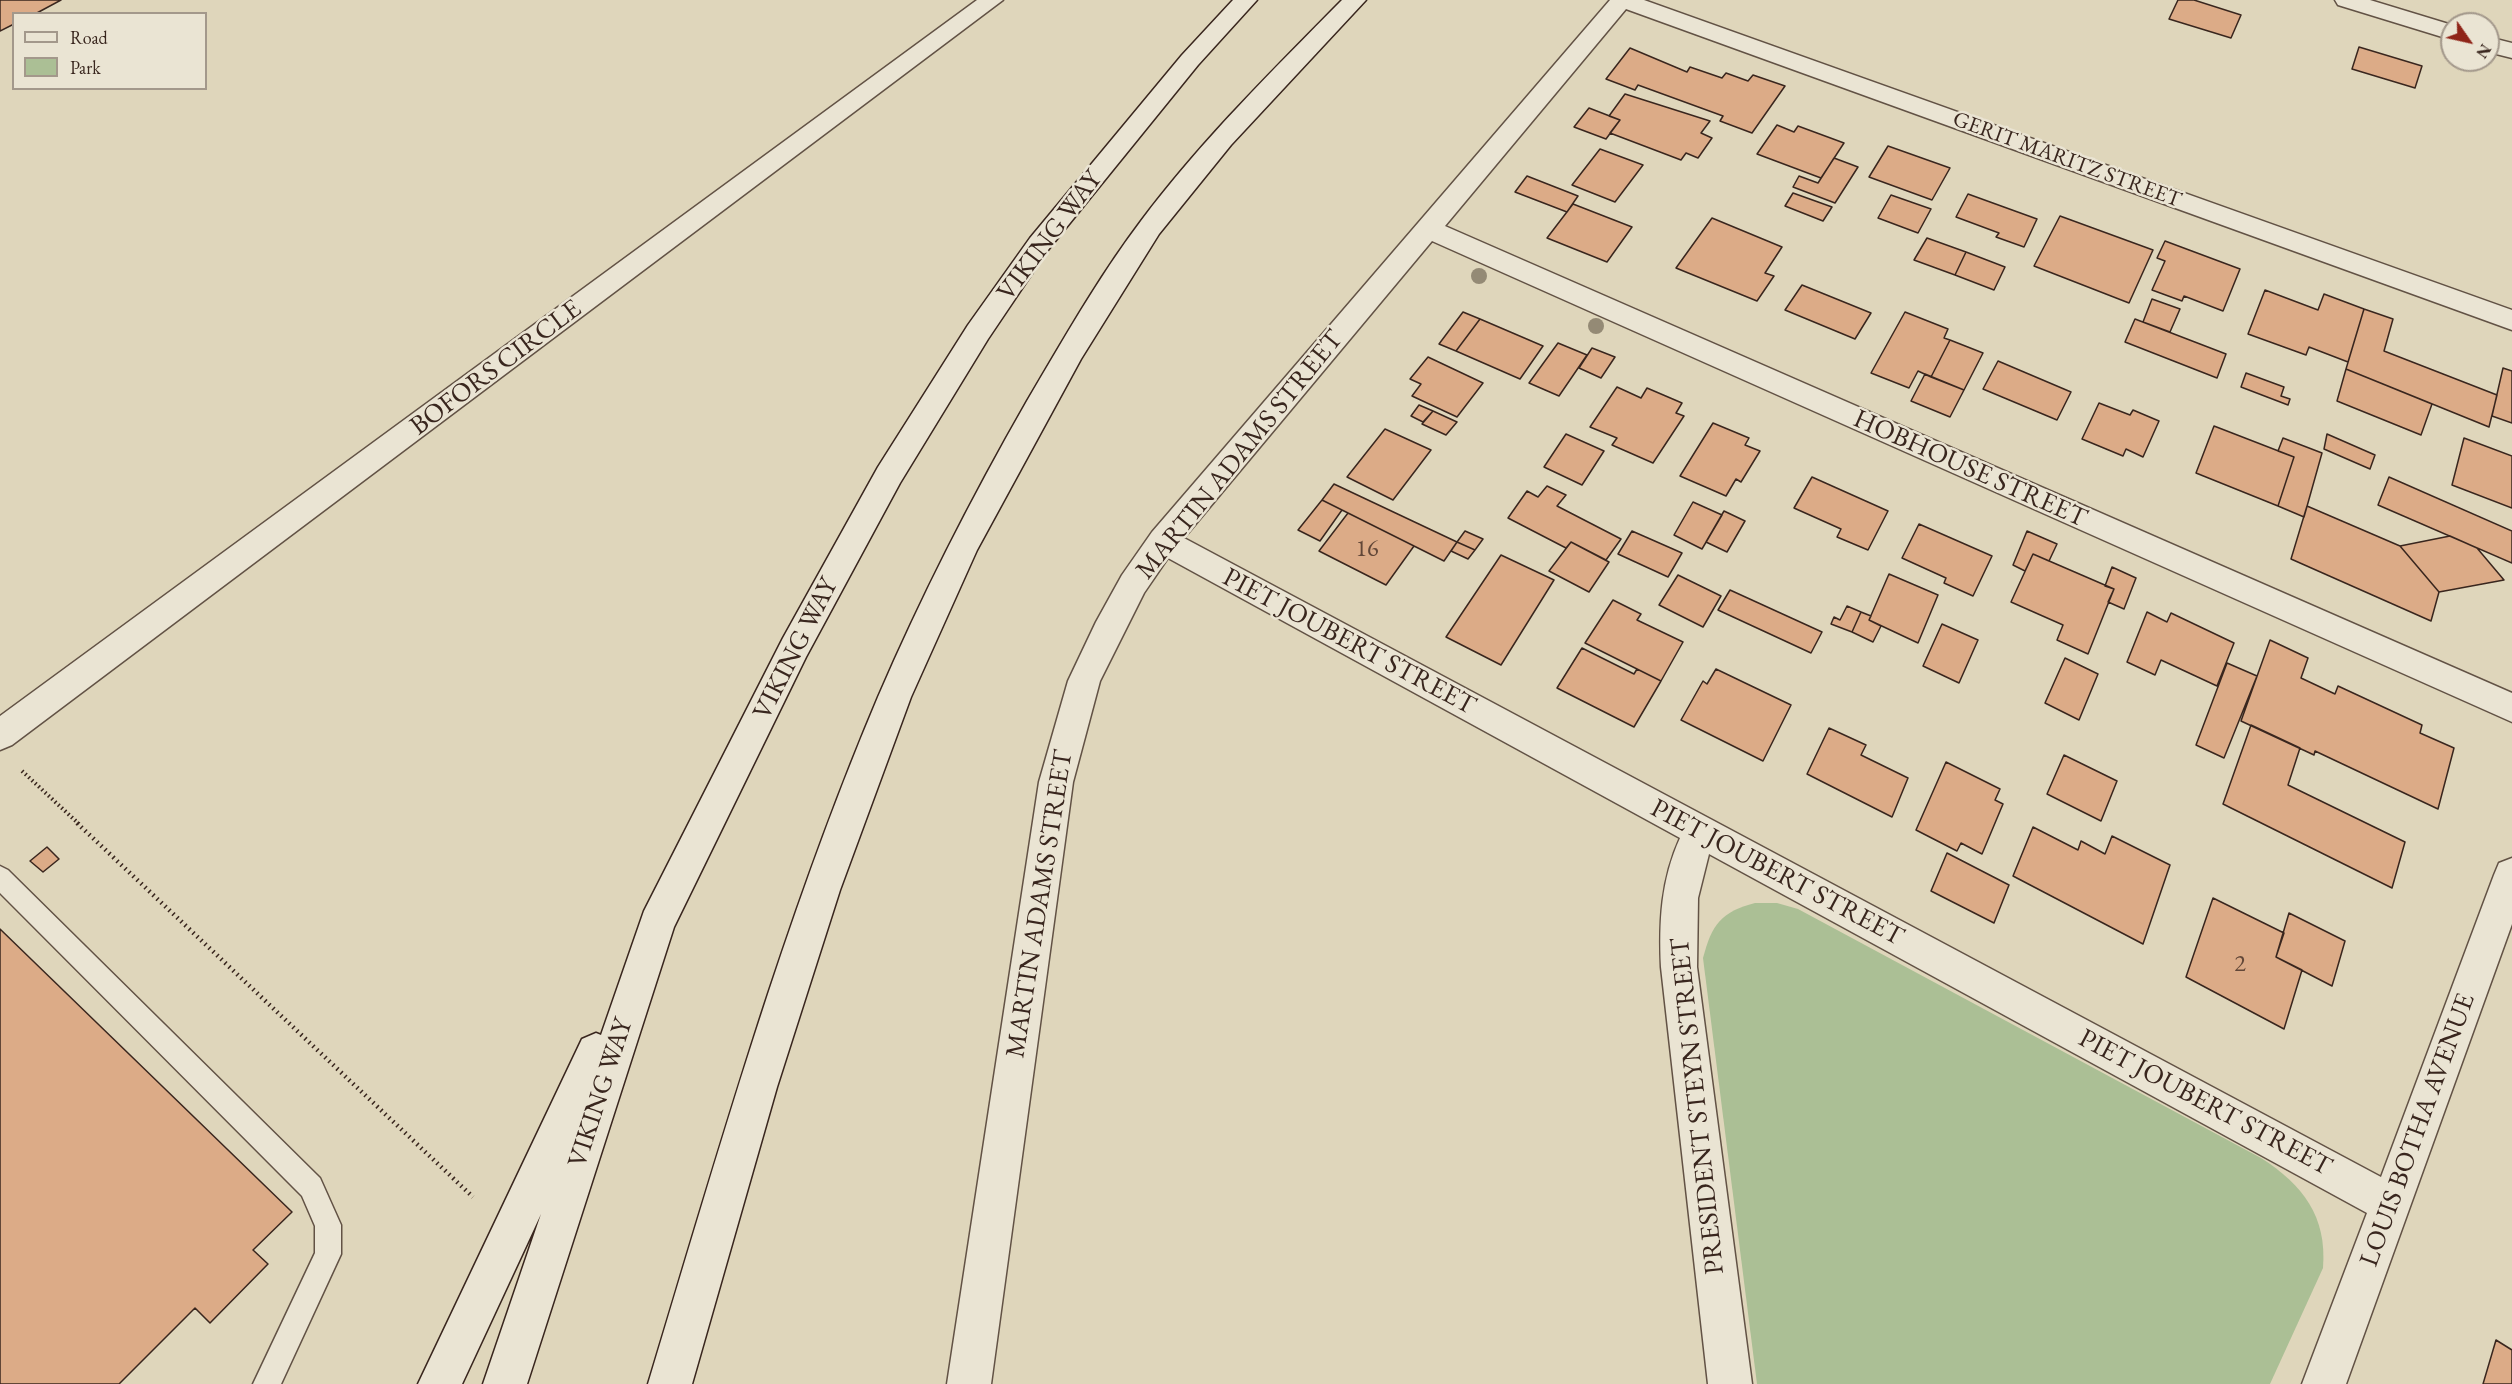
<!DOCTYPE html>
<style>
body{margin:0}
#map{position:relative;width:2512px;height:1384px;overflow:hidden;background:#dfd6bb;font-family:"EB Garamond",serif}
canvas{display:block}
.legend{position:absolute;left:12px;top:12px;width:195px;height:78px;box-sizing:border-box;background:#eae4d3;border:2px solid #a3988b;margin:0;padding:8px 10px;list-style:none;font-size:18px;color:#39261e}
.legend li{display:flex;align-items:center;gap:12px;height:30px}
.legend b{width:30px;border:2px solid #a3988b}
.north{position:absolute;left:2440px;top:12px;width:60px;height:60px;box-sizing:border-box;background:#eae4d3;border:2px solid #a3988b;border-radius:50%;rotate:124deg;font-size:16px;font-weight:700;line-height:24px;text-align:center;color:#39261e}
.north::after{content:'';display:block;margin:auto;width:21px;height:27px;background:#8f2418;clip-path:polygon(50% 0,100% 100%,50% 72%,0 100%)}
</style>
<div id="map">
<canvas width="2512" height="1384"></canvas>
<ul class="legend">
<li><b style="height:8px;background:#eae4d3"></b>Road</li>
<li><b style="height:16px;background:#abbf95"></b>Park</li>
</ul>
<div class="north">N</div>
</div>
<script>
const g = document.querySelector('canvas').getContext('2d');
g.lineJoin = 'round';
function fillPath(path, color) {
  g.fillStyle = color;
  g.fill(path, 'evenodd');
}
function stroke(path, color, width, dash) {
  g.strokeStyle = color;
  g.lineWidth = width;
  g.lineCap = dash ? 'butt' : 'round';
  g.setLineDash(dash || []);
  g.stroke(path);
}
function label(font, color, halo, rows, align = 'center') {
  g.font = font + ' "EB Garamond",serif';
  g.lineWidth = 5;
  g.setLineDash([]);
  g.textBaseline = 'middle';
  g.strokeStyle = halo;
  g.fillStyle = color;
  for (const [text, x, y, turn = 0] of rows) {
    g.save();
    g.translate(x, y);
    g.rotate((+turn || 0) * Math.PI / 180);
    g.textAlign = isNaN(turn) ? turn : align;
    if (halo) g.strokeText(text, 0, 0);
    g.fillText(text, 0, 0);
    g.restore();
  }
}
fillPath(new Path2D(`
 M1755,903H1777L1798,909L2261,1158C2303,1185 2327,1216 2323,1268L2270,1384H1757L1703,958C1712,924 1721,912 1755,903Z`), '#abbf95');
const building = new Path2D(`
 M0,0H61L35,14H14V24L0,31Z
 M2178,0H2194L2241,15L2231,38L2169,19Z
 M2359,47L2422,66L2415,88L2352,69Z
 M1630,48L1687,72L1690,67L1722,78L1726,73L1748,81L1753,75L1785,86L1752,133L1720,121L1723,116L1638,85L1635,90L1606,79Z
 M1625,94L1710,121L1701,133L1712,138L1698,158L1686,153L1681,160L1610,133L1620,120L1609,116Z
 M1589,108L1620,120L1606,139L1574,127Z
 M1777,125L1794,132L1798,126L1844,143L1821,178L1757,154Z
 M1888,146L1950,168L1932,200L1869,177Z
 M1600,149L1643,165L1615,202L1572,185Z
 M1834,158L1858,167L1835,203L1793,187L1799,176L1818,183Z
 M1527,176L1578,196L1567,212L1515,192Z
 M1793,193L1832,207L1823,221L1785,206Z
 M1968,194L2037,219L2024,247L1996,237L1999,233L1956,217Z
 M1891,195L1931,209L1918,233L1878,218Z
 M1573,204L1632,227L1607,262L1547,238Z
 M2060,216L2153,250L2129,303L2034,266Z
 M1712,218L1782,247L1765,273L1774,276L1757,301L1676,268Z
 M1927,238L1966,252L1955,275L1914,260Z
 M2165,241L2240,269L2223,311L2184,296L2182,301L2152,290L2165,261L2157,258Z
 M1966,252L2005,267L1994,290L1955,275Z
 M1802,285L1871,313L1855,339L1785,310Z
 M2265,290L2318,310L2324,294L2364,309L2348,362L2309,347L2306,355L2248,334Z
 M2152,299L2180,309L2170,332L2143,322Z
 M2364,309L2393,319L2384,351L2497,395L2489,427L2346,369Z
 M1463,312L1480,319L1456,351L1439,344Z
 M1905,312L1948,329L1944,338L1950,340L1931,377L1918,371L1909,388L1871,373Z
 M1480,319L1543,346L1520,379L1456,351Z
 M2135,319L2226,354L2217,378L2125,342Z
 M1950,340L1983,353L1964,390L1931,377Z
 M1558,343L1587,355L1559,396L1529,383Z
 M1592,348L1615,357L1601,378L1579,368Z
 M1428,357L1483,383L1457,417L1412,396L1421,384L1410,379Z
 M1998,361L2071,392L2057,420L1983,389Z
 M2503,368L2512,371V423L2492,416Z
 M2346,369L2432,404L2421,435L2337,401Z
 M2246,373L2284,387L2281,396L2290,399L2288,405L2241,387Z
 M1925,374L1964,390L1950,417L1911,401Z
 M1617,387L1641,398L1647,388L1682,403L1676,413L1684,416L1653,463L1612,445L1617,438L1590,427Z
 M2099,403L2130,415L2133,410L2159,421L2143,457L2126,449L2123,456L2082,439Z
 M1419,405L1433,411L1423,422L1411,416Z
 M1433,411L1457,422L1446,435L1422,424Z
 M1713,423L1749,438L1745,445L1760,451L1741,482L1736,479L1726,496L1680,476Z
 M2214,426L2294,457L2278,506L2196,473Z
 M1385,429L1431,450L1393,500L1347,477Z
 M1566,434L1604,451L1582,485L1544,467Z
 M2327,434L2375,455L2370,469L2324,449Z
 M2283,438L2322,453L2304,517L2278,506L2294,457L2278,451Z
 M2464,438L2512,456V508L2452,485Z
 M1812,477L1888,511L1868,550L1837,537L1841,529L1794,508Z
 M2389,477L2512,531V563L2378,505Z
 M1334,484L1457,542L1444,561L1322,500Z
 M1547,486L1566,495L1557,506L1621,539L1606,560L1571,542L1566,548L1508,518L1527,491L1538,497Z
 M1322,500L1342,510L1320,541L1298,530Z
 M1693,502L1722,515L1702,549L1674,535Z
 M2307,506L2400,546L2439,592L2431,621L2291,559Z
 M1724,511L1745,521L1727,552L1706,542Z
 M1348,513L1414,546L1386,585L1319,551Z
 M1919,524L1992,556L1973,596L1944,583L1946,578L1902,558Z
 M1465,531L1483,539L1475,550L1457,542Z
 M1632,531L1682,553L1668,577L1618,554Z
 M2027,531L2057,544L2049,561L2033,554L2025,571L2013,565Z
 M2450,536L2477,548L2504,580L2439,592L2400,546Z
 M1457,542L1475,550L1468,559L1451,551Z
 M1571,542L1609,562L1589,592L1549,571Z
 M2033,554L2114,589L2088,654L2057,640L2063,625L2011,602Z
 M1501,555L1554,580L1501,665L1446,637Z
 M2112,567L2136,578L2124,609L2108,602L2114,589L2105,586Z
 M1889,574L1938,595L1918,643L1869,620Z
 M1678,575L1721,596L1703,627L1659,605Z
 M1730,590L1822,632L1811,653L1718,610Z
 M1613,600L1641,614L1637,620L1683,642L1661,681L1585,643Z
 M1847,606L1861,612L1852,632L1831,624L1834,617L1840,620Z
 M1861,612L1871,616L1869,620L1881,626L1873,642L1852,632Z
 M2147,612L2167,622L2171,613L2234,643L2217,686L2161,660L2155,675L2127,662Z
 M1942,624L1978,640L1959,683L1923,666Z
 M2270,640L2308,658L2301,678L2335,694L2338,686L2422,725L2420,733L2454,748L2438,809L2315,751L2314,755L2241,721Z
 M1582,648L1634,674L1637,669L1661,681L1634,727L1557,688Z
 M2065,658L2098,674L2079,720L2045,703Z
 M2227,663L2257,676L2224,758L2196,745Z
 M1716,669L1791,705L1763,761L1681,720L1703,681L1707,684Z
 M2251,725L2300,748L2288,785L2405,842L2392,888L2223,804Z
 M1829,728L1866,745L1861,755L1908,778L1892,817L1807,774Z
 M2064,755L2117,781L2101,821L2047,794Z
 M1946,762L2000,789L1995,800L2003,804L1982,854L1961,843L1957,851L1916,830Z
 M2033,827L2078,850L2081,841L2105,854L2112,836L2170,865L2143,944L2013,876Z
 M47,847L59,859L43,872L30,861Z
 M1947,853L2009,885L1994,923L1931,891Z
 M2213,898L2284,933L2276,957L2302,970L2284,1029L2186,977Z
 M2289,913L2345,941L2332,986L2276,957Z
 M0,929L292,1212L253,1250L268,1264L210,1323L195,1308L119,1384H0Z
 M2496,1340L2512,1350V1384H2483Z`);
fillPath(building, '#dcab87');
stroke(building, '#39261e', 1.5);
const service = new Path2D(`
 M0,866L8,870L320,1178L341,1225V1254L281,1384H253L315,1253V1226L302,1196L0,893Z`);
const minor = new Path2D(`
 M977,0H1003L12,745L0,750V716Z
 M1610,0H1644L2512,310V330L1626,9L1445,226L2512,693V722L1432,241L1184,538L2381,1177L2494,875L2499,863L2512,858V924L2346,1384H2302L2367,1213L1709,854L1698,898L1697,967L1752,1384H1708L1661,967C1659,921 1661,880 1680,838L1168,558L1144,593L1100,681L1073,782L991,1384H947L1039,782L1068,681L1096,622L1122,575L1152,532Z
 M2335,0H2370L2452,25V40L2338,5Z
 M2488,37L2512,43V58L2488,52Z`);
const secondary = new Path2D(`
 M1233,0H1257L1198,65L1048,250L988,339L900,483L806,657L674,927L527,1384H483L541,1214L462,1384H418L582,1039L596,1033L601,1035L644,911L783,638L878,467L968,325L1030,238L1182,55Z
 M1342,0H1366L1231,145L1159,234L1081,359L977,550L911,697L840,890L777,1087L692,1384H648C718,1153 784,919 878,697C922,595 972,497 1027,401C1063,340 1098,278 1141,221C1201,141 1272,71 1342,0Z`);
stroke(service, '#625245', 3);
stroke(minor, '#625245', 3);
stroke(secondary, '#39261e', 3);
stroke(new Path2D(`
 M22,771L79,824`), '#39261e', 4, [1.5, 3]);
stroke(new Path2D(`
 M77,823L473,1197`), '#39261e', 4.5, [1.5, 4]);
fillPath(service, '#eae4d3');
fillPath(minor, '#eae4d3');
fillPath(secondary, '#eae4d3');
g.fillStyle = '#948a75';
for (const [x, y] of [
 [1479,276],
 [1596,326]
]) {
  g.beginPath();
  g.arc(x, y, 8, 0, 2 * Math.PI);
  g.fill();
}
label('22px', '#39261e', '#eae4d3', [
 ["GERIT MARITZ STREET",2067,160,20]
]);
label('24px', '#624738', null, [
 ["16",1367,549],
 ["2",2240,964]
]);
label('27px', '#39261e', '#eae4d3', [
 ["VIKING WAY",1050,236,-53],
 ["BOFORS CIRCLE",496,368,-37],
 ["MARTIN ADAMS STREET",1240,455,-51],
 ["HOBHOUSE STREET",1970,469,24],
 ["PIET JOUBERT STREET",1349,642,28],
 ["VIKING WAY",796,649,-63],
 ["PIET JOUBERT STREET",1777,873,28],
 ["MARTIN ADAMS STREET",1040,904,-81],
 ["VIKING WAY",601,1093,-72],
 ["PIET JOUBERT STREET",2205,1103,28],
 ["PRESIDENT STEYN STREET",1698,1106,-96],
 ["LOUIS BOTHA AVENUE",2418,1130,-70]
]);
</script>
